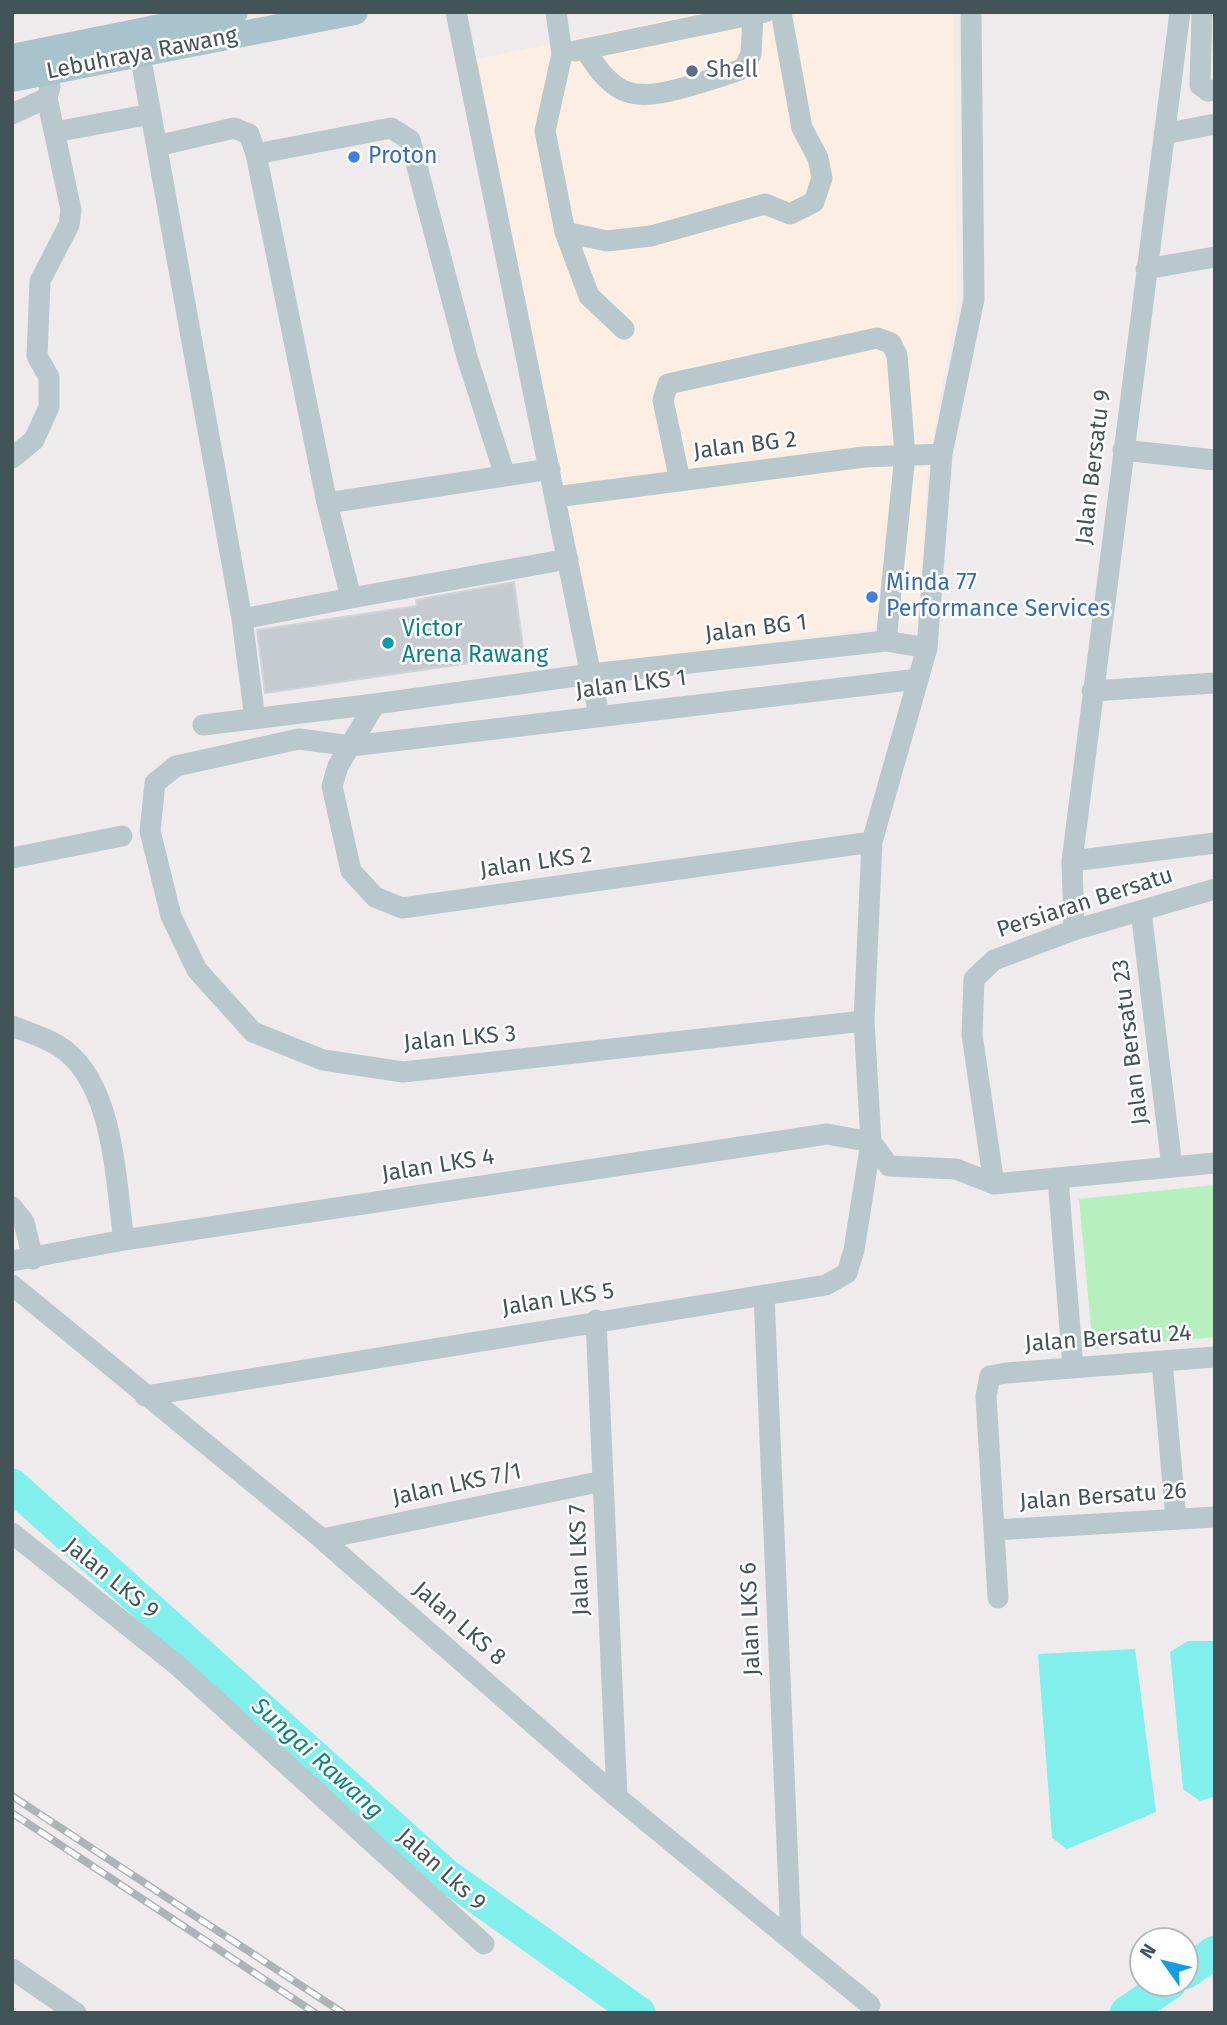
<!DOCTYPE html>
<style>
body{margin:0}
#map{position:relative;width:1227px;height:2025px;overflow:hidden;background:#efebec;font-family:"Fira Sans",sans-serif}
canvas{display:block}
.frame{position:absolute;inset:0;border:14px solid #435459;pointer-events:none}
.north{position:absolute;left:1129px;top:1927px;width:70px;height:70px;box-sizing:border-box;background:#fff;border:2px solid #b4bbbd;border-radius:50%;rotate:304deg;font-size:19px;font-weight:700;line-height:28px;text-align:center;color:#435459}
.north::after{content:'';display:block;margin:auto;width:24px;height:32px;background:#119ee3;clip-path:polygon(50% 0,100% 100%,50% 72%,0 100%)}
</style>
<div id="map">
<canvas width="1227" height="2025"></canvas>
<div class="frame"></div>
<div class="north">N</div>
</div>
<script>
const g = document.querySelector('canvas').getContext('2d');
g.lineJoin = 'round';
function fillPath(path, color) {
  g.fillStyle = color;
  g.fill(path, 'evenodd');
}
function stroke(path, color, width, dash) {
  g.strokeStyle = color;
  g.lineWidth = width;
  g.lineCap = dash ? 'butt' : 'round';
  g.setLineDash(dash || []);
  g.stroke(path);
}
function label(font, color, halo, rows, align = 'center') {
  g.font = font + ' "Fira Sans",sans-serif';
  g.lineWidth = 5;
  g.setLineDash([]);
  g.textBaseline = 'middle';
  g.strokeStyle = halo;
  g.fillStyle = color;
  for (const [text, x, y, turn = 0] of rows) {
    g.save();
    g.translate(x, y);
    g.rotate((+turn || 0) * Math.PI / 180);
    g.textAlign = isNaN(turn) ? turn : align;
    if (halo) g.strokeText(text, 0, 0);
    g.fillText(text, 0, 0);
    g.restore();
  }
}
fillPath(new Path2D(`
 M707,12H953L957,302L928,468L918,622L599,665L477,59Z`), '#fceee2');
fillPath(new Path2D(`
 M1215,1185V1337L1093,1349L1079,1199Z`), '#b6f0bf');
fillPath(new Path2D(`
 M1188,1641H1215V1796L1200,1801L1183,1789L1170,1652Z
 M1135,1649L1156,1812L1067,1849L1052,1838L1038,1654Z`), '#81efec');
stroke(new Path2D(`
 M12,1485L446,1875L639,2013
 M1185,1973L1215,1952
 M1126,2013L1170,1983`), '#81efec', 33);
const building = new Path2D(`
 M514,582L524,655L265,693L257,630L417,606L416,600Z`);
fillPath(building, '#c5cbcf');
stroke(building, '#cfd4d8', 2);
stroke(new Path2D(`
 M456,12L599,715
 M556,12L562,54L545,131L565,232L607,241L651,236L765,204L790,214L814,202L822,178L818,158L802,128L781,12
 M1202,12L1200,85L1208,91L1215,90
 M585,49C614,97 633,102 686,87C705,81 725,76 744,68L751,54L753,15
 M575,51L765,12
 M140,54L242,619L351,598L327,503L256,154L249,134L234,128L157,146
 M12,114L47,98L50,87
 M55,132L151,114
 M1164,134L1215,124
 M256,154L391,128L410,140L467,357L505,476
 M565,232L589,296L624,329
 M1146,269L1215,257
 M1123,450L1215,460
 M12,458L34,440L49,407V377L37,356L40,281L69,225L71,210L47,98
 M680,481L663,400L668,384L877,338L891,343L897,355L905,455L886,641
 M555,497L864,457L942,454
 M327,503L550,469
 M351,598L568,559
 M242,619L255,719
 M1092,691L1215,683
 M203,725L375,704
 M872,842L402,908L375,897L351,871L332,786L338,766L375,704L591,674L886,641L927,648
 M12,858L122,836
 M1072,861L1215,843
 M1141,911L1172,1167
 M1074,930L1072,861L1180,12
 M864,1021L403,1072L323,1060L253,1032L197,970L171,916L150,831L155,783L176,766L299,739L351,746L918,679
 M12,1026C27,1032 44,1037 57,1045C115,1079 115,1181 124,1240
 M871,1142L889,1166L956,1169L994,1184L1215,1163
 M1058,1178L1073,1368
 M994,1184L972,1035L974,979L994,960L1074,930L1215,889
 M12,1207L24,1222L33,1259
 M12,1261L124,1240L827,1134L871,1142
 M12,1285L322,1539L617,1797L870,2005
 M764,1295L791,1940
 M596,1320L617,1797
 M1162,1361L1176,1519
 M145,1396L826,1285L847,1273L854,1250L871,1142L864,1021L872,842L927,648L942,454L974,299L971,12
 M994,1530L1215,1517
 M12,1533L177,1665L484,1944
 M322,1539L603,1481
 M998,1598L986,1396L990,1376L1006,1373L1215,1357
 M12,1969L76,2013`), '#b9c8cc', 21);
stroke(new Path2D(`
 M12,57L235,12
 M12,79L355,12`), '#a9c3cd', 26);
const rail = new Path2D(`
 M12,1796L343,2013
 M12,1813L315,2013`);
stroke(rail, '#adb3b7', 8);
stroke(rail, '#fff', 5, [16]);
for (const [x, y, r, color] of [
 [692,71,7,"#5c6f8a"],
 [354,157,7,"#3f7fe0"],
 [872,597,7,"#3f7fe0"],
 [388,643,7,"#0f9aa8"]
]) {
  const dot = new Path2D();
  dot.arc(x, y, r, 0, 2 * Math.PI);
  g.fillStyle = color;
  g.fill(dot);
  stroke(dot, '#fff', 2.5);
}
label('23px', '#435459', '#fff', [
 ["Lebuhraya Rawang",142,54,-11],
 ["Jalan BG 2",745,446,-7],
 ["Jalan Bersatu 9",1094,467,-83],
 ["Jalan BG 1",756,629,-7],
 ["Jalan LKS 1",631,685,-7],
 ["Jalan LKS 2",536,863,-8],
 ["Persiaran Bersatu",1085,903,-18],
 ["Jalan LKS 3",460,1039,-5],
 ["Jalan Bersatu 23",1131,1042,-97],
 ["Jalan LKS 4",438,1166,-9],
 ["Jalan LKS 5",558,1300,-9],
 ["Jalan Bersatu 24",1108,1339,-4],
 ["Jalan LKS 7/1",457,1485,-12],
 ["Jalan Bersatu 26",1103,1497,-4],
 ["Jalan LKS 7",580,1560,-92],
 ["Jalan LKS 9",111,1579,39],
 ["Jalan LKS 6",751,1619,-92],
 ["Jalan LKS 8",459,1624,41],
 ["Jalan Lks 9",441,1870,42]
]);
label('23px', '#4e5e75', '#fff', [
 ["Shell",706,71]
], 'left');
label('23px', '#366cbe', '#fff', [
 ["Proton",368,157],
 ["Minda 77",886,584],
 ["Performance Services",886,610]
], 'left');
label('23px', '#0d838f', '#fff', [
 ["Victor",402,630],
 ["Arena Rawang",402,656]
], 'left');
label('italic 24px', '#098481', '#fff', [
 ["Sungai Rawang",317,1759,42]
]);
</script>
